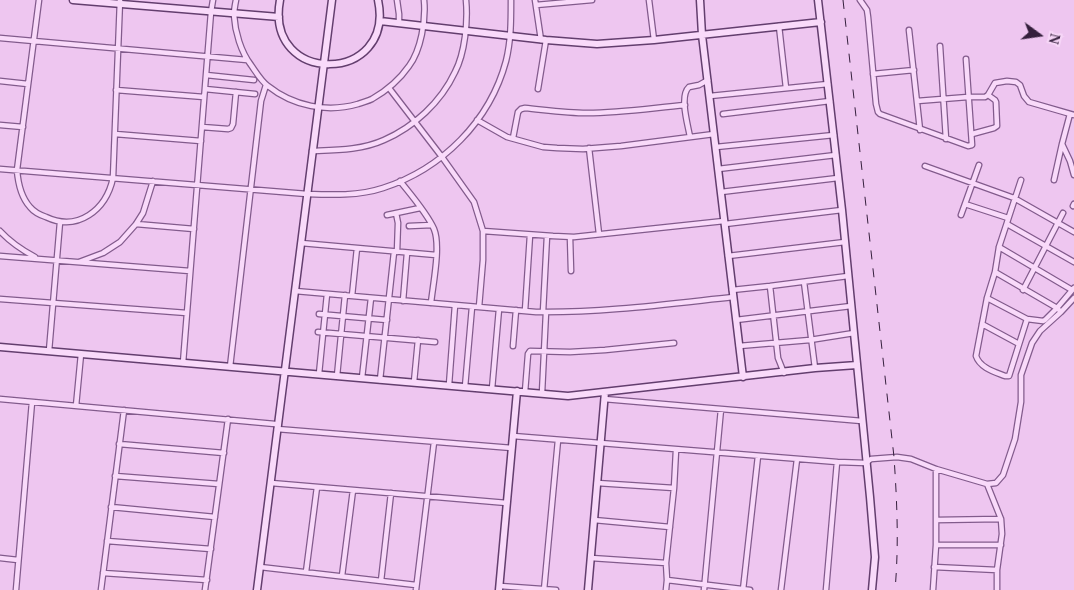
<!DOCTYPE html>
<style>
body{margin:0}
#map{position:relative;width:1074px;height:590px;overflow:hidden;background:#eec6f0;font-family:"Times New Roman",serif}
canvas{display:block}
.north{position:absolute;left:1014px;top:10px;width:50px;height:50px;-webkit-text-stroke:4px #f6d6f7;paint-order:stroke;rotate:104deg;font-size:14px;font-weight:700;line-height:20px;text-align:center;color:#341f3c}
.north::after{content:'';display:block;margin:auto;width:18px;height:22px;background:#341f3c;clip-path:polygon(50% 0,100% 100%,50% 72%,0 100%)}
</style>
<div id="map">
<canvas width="1074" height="590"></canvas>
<div class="north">N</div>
</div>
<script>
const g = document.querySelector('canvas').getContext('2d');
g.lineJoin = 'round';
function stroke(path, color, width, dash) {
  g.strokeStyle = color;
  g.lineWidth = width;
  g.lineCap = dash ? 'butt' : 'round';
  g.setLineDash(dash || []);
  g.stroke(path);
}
const street = new Path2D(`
 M39,0L17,170C18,183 21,197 30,207C34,212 40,215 46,217C78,232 106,210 113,178L120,0
 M236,0C235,5 234,10 234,15C235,32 241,52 251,65C256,72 261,81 268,86C293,106 327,113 358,104C363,102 368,101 372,99C386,91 400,79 409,66C421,50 426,20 424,0
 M397,0L399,14V23
 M535,0L541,40
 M649,0L654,40
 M860,0L867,10L868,17L876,104L878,112L880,114L968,146L972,145L966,59
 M536,5L592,0
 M779,26L786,88
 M909,30L920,130
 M0,38L247,60
 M940,46L946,139
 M873,74L914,70
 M206,75L254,80
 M0,81L28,84
 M389,88L442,157L474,202L483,231V260L479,307
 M205,89L255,94
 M538,89L546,40
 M116,90L204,97
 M710,96L828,84
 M917,101L968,97H985L988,95L995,83L1007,81L1016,82L1020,85L1024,96L1029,102L1074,115
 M723,114L830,101
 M1070,114L1062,144L1070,161L1074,175
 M477,120L507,137L543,147L557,148L583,149L621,146L714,134
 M0,125L23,127
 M202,127L228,129L231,128L233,124L236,92
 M115,134L201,141
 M972,134L994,128L997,126L996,102L995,100L988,95
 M690,137C688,125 679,96 689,87L699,85L708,80
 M513,138L518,112L521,109L525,108C546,110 567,113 587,113C620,113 652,108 685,105
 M716,147L834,135
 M589,148L599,234
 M312,151C337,150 362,150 384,140C414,127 441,102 455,72C465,53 468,21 466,0
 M925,166L1014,198L1074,232
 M0,169L307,194C332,195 359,196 383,188C442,169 490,121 506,61C511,41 511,21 511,0
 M718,169L836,155
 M1021,180L999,247L995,272L1057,308L1061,312
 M1054,180L1062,144
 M400,181C411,195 427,213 434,229C441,246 433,284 431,303
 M721,192L838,178
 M965,204L1008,218
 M1073,206L1074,204
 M396,213L398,223L397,252
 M387,215L420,208
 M961,215L979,165
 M136,224L194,229
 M725,224L842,210
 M1007,224L1074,262
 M409,226L432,225
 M0,231C10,242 22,250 35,257
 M483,231L553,236L574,237L724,221
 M570,237L571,271
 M301,243L436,255
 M999,247L1072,290
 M0,256L190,271
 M728,256L845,242
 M79,262L103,253L120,242L136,224L143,213L153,181
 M995,272L987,298L976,356C980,368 995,372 1005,376H1009L1027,319
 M804,282L815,368
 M770,286L778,358L784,373
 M732,290L770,286L848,276
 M1023,290L1063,213
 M295,291L536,312C602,313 668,304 733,297
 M352,296L357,248
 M987,298L1027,319L1043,321L1045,320L1057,308L1074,288
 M0,299L187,313
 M403,301L407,253
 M525,311L530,235
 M543,312L547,236
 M319,314L387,320
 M736,320L851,306
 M982,324L1019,344
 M318,332L435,342
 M513,346L516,310
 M739,346L810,340L854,333
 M49,351L60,222
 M183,363L211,12L213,0
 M230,367L261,101L266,85
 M319,374L327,294
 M337,376L345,295
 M362,378L371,298
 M380,380L394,252
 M414,382L418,340
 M449,385L455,305
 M465,387L472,307
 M492,389L499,309
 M525,392L528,354L530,351L570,352L605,350L674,343
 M542,393L546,312
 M0,399L275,424
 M604,399L862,421
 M76,406L81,354
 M277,429L512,448
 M513,436L837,462L866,463L871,459L897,457L911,459L936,469L987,484L996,483L1003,475L1015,439L1021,402V375L1032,343L1040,331L1061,312L1074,298
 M119,444L224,453
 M115,476L219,484
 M271,483L507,503
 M597,483L674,488
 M987,484L1001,519L1002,534L997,570V590
 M111,507L215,517
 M594,520L670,527
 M936,520L1001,519
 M107,541L211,549
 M936,545H1001
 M0,558L18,560
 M591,558L666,563
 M260,567L416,585
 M934,567L997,570
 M306,572L317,487
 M103,573L207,580
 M342,576L353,490
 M667,580L750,590
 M381,581L391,493
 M500,586L556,590
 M16,590L32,402
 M101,590L124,410
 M205,590L228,419
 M416,590L434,442
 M544,590L558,440
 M666,590L667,580L666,563L674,488L676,450
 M704,590L721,409
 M743,590L758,456
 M781,590L797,459
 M826,590L837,462
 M933,590L936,545V469`);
const secondary = new Path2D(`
 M73,0L279,17
 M280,0C264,87 396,84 378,0
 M700,0L702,35L743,377
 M818,0L842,210L870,497L875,557L872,590
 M380,21L546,40L597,44L654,40L821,22
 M0,347L568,396L815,368L857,365
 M257,590L332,0
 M499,590L517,391
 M588,590L605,392`);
stroke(street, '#825b8c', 7);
stroke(secondary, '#633e6e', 9);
stroke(street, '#f9dafa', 4.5);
stroke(secondary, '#f9dafa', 6);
stroke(new Path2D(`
 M843,0L894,457C897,501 899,545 895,590`), '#341f3c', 1, [9, 9]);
</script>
